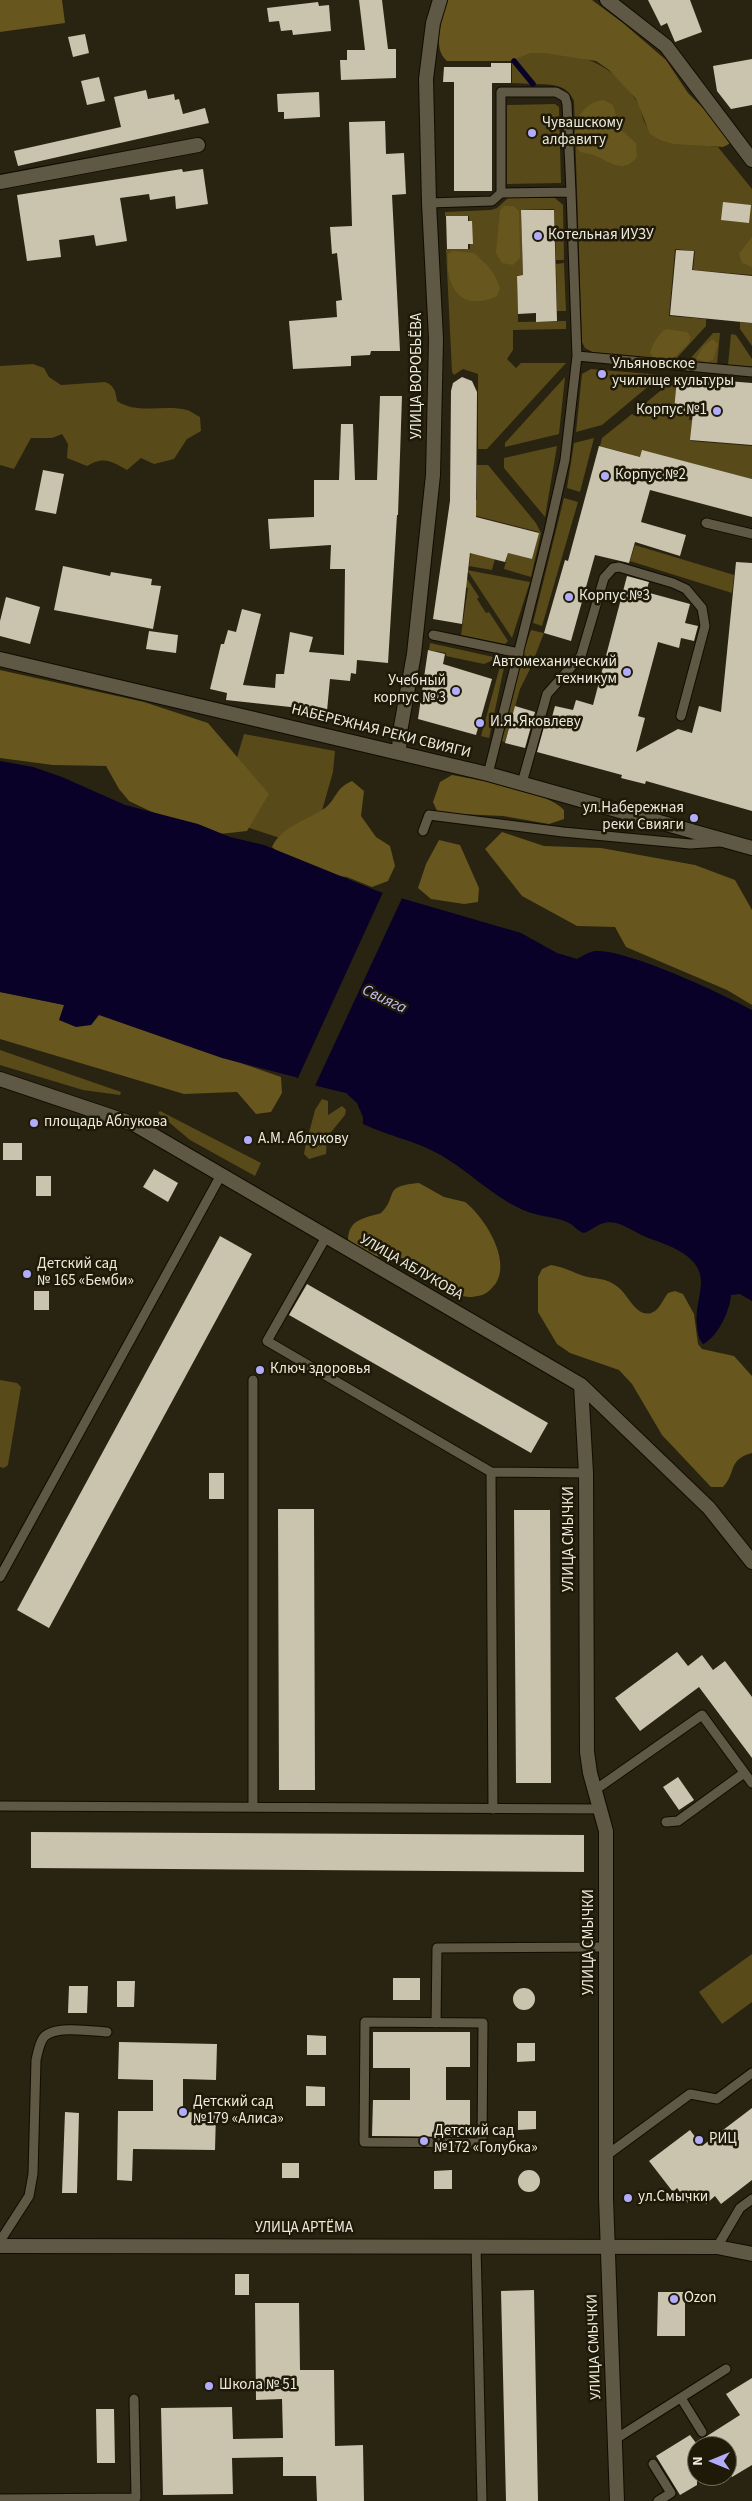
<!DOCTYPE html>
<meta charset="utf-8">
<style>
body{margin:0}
#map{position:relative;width:752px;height:2501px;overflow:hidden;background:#292311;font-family:"Source Sans 3",sans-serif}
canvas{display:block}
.north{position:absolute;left:687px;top:2436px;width:50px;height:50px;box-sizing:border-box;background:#1f1a08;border:1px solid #716d5e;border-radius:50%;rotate:270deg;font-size:14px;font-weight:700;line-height:20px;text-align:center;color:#edeadf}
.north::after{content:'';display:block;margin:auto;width:18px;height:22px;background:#b1adfa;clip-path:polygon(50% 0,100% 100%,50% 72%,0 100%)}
</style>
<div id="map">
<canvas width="752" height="2501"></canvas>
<div class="north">N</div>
</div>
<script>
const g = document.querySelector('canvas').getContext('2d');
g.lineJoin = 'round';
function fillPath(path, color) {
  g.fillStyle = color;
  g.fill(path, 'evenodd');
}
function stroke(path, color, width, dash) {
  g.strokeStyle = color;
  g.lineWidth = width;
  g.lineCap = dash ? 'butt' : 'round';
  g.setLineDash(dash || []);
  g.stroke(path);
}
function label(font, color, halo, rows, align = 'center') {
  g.font = font + ' "Source Sans 3",sans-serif';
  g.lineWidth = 5;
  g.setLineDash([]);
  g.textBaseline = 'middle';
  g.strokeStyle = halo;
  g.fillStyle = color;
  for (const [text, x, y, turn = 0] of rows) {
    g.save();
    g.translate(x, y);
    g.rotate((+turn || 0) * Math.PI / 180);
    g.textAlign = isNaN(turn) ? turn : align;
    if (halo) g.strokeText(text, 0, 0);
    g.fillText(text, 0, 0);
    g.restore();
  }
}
fillPath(new Path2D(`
 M532,53C579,52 608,59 636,100C641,107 641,114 644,121C647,129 657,136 662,141L718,147L752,189V275L693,270L695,251L675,249L669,316L706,319V326L675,360L596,354L585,348L582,342L574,101C566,83 552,85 535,84L514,59Z
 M512,62H513L532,84L512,83Z
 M555,104L559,107L561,183L507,184V105Z
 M508,198H555L563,205L564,260H556L554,209L521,210L523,275H517L518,322L566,321V329L513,330V350L507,359L516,368L521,363H566L487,449H478V374L463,369L454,375L452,372L446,249H470L469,216H445V212L491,210L497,208Z
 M564,263L566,311H557L556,264Z
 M740,322L752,323V346L740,329Z
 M713,333H720L717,364L688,361Z
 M731,334L736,335L752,359V367L728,365Z
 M33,364L44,368L49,377L61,385L105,382C114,385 116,392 117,401C138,415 165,404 187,410C191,411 196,415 200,417L201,431L187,439L174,459L154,464L141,458L127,470C111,461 104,456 87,466L67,458L68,444L62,434L52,438H31L14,469L0,465V366Z
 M591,369L662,375L602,425L576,432L582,374Z
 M565,377L559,434L505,447V443Z
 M677,377L674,410L690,412L689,420H692L691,441L752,446V479L676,459L674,466L600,446L602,438L632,414L635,416L644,409L642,406Z
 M594,438L580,492L567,488L574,443Z
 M557,446L545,517L504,468V458Z
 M477,465H488L536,523L541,533L531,577L504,569L508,553L532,559L539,532L449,509L450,500H477Z
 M564,498L578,502L542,626L533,623Z
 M472,545L497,551L492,570L469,566Z
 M635,545L734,575L732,593L630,561Z
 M467,570L530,582L512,638Z
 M466,577L479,597L477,599L486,613L489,612L508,641L505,644L461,635L468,588L439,583Z
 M531,630L544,633L530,669L520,689L505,742L501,741L519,664Z
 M430,643L498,658L484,664L446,656V653L429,650Z
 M502,659L505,663L489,738L481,736Z
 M244,734L335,751L333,772L321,814L289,841L219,818Z
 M0,1050L121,1092L120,1095L83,1090L0,1065Z
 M322,1099L328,1101V1115L342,1106L346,1110L345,1115L327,1137L326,1154L309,1159L304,1154L305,1148L315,1110Z
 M160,1111L261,1163L255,1176L190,1140L158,1113Z
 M0,1380L17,1383L21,1387L8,1465L4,1468L0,1467Z
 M752,1954V2002L722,2024L699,1992Z`), '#594a19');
fillPath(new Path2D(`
 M0,0H62L65,23L0,32Z
 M447,0H592L623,23L666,60L688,93L719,124L729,140V144L723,147L674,144L662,141L650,134L636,99L609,70L596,61L544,53H532L510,61H447C431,48 443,17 447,0Z
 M604,100L613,105L620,129L636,143L637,157C624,174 611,163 596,156C591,154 585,153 580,152C567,133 579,101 604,100Z
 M504,206H513L519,211L520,253V258L513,265L502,263L496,253L500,210Z
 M752,237V267L742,263L739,254Z
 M453,251L474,253C488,266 494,270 500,288L497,296C461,313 445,287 448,254Z
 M666,329L687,332L691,337L689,343L673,359L653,357L650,353C652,345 659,333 666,329Z
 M713,339L718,344L713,360L707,362L696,359L703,346Z
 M0,670L144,702L208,723L269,794L247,831L202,836L129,801L119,789L106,766L53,765L0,758Z
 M452,775C479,780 547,791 564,810V819L549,824L503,816L438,813L433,802L440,782Z
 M352,781L364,791L361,816L376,837L390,846L395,866L388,881L372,887L347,877L311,873L293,865L272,847C282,826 306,821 325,808C337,799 334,789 352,781Z
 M502,832L544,846L601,848L695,865L735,880L752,910V1005L727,990L626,947L615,927L577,926L522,896L485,849Z
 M439,840L460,845L479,888L478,902L464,904L431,899L418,888L426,864Z
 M0,992L65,1005L91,1025L98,1014L105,1016L281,1077L282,1093L271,1112L256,1114L237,1092L184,1094L0,1039Z
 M419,1183L444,1197L465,1202C486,1218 517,1268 490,1290C485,1295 477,1297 469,1297C438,1294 436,1267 413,1260C392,1254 361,1263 348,1239C349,1219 365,1218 381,1213C399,1196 381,1186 419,1183Z
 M551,1265C564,1267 572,1272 584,1276C599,1280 606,1277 619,1288C629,1296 636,1317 651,1313C659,1311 663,1299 668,1293L675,1291L683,1294L694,1314L698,1344L702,1349L734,1356L752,1376V1453C727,1460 737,1472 723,1487H711L662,1435L632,1384L619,1370L570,1353L557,1344L538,1312V1277L542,1269Z`), '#67561d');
fillPath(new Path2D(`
 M0,761L33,767L62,777L125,805L198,824L230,837L264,845L380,892L521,933L557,953L577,959C582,956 589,952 595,951C627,949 721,993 752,1010V1301L740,1294L731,1295C730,1311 717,1338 703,1344C698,1338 698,1333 697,1326C695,1312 700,1298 701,1284C703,1257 671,1246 651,1239C634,1234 619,1217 601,1224C595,1226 590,1231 584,1233C577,1231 575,1226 569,1223C559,1217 534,1216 521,1209C489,1194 466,1168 435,1152C412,1140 386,1135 363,1124V1117L357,1103L346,1093L317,1086L295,1077L222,1058L99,1015L91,1025L76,1027L59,1020L64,1005L0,992Z`), '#090127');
fillPath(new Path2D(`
 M384,890L403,896L314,1088L297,1080Z`), '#292311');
stroke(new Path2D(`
 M514,61L533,84`), '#090127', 5.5);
fillPath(new Path2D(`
 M359,0H382L388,49H396V78L341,80L340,60H347V50H365Z
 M648,0H690L702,32L675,42L667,23L661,26Z
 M318,2L319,6L329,5L331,31L293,35L292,30L281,31L279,21L269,22L267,8Z
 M85,34L89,53L73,57L68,37Z
 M752,59V105L731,109L717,91L713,66Z
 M491,63H511V83H492V191H454V82H443L444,67H491Z
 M99,77L105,101L87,105L81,81Z
 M146,90L148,99L174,94L175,100L179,99L183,114L205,108L209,123L18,166L14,151L121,127L114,97Z
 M319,92L320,117L284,119V112H278L277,94Z
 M385,121L386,154L404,153L406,194L392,195L400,351H371L370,355L351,356V366L293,369L289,321L337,317L336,301L342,300L337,253L332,254L330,227L352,226L349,122Z
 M182,169L183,172L203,169L208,204L176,209L175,196L150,200L149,194L120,198L127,241L96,246L94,235L59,240L61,257L27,261L17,195Z
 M723,202L751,205L749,223L721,220Z
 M521,210H554L557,321L536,322V313L518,314L517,276L523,275Z
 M446,216H468V221H472L473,244H468V249H447Z
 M676,250L694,251L692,270L752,276V323L670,315Z
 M462,377L472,381L477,392L476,517L539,533L532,559L508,553L505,562L470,553L462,624L433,619L450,501L451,391L453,383Z
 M677,377L752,383V445L690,440L693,412L674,411Z
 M380,396H402L398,515H397L388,663L357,660L356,674L351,673L350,681L330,679L327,711L226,700L227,693L210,689L221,644H224L228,630L236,632L242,609L261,614L243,685L275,688L276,674H284L290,632L313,637L309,652L344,655L345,569H330L331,545L270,549L268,519L314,517V480H339L341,424H353L355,480H377Z
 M599,446L640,457L642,450L752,479V517L650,490L641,522L686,535L680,556L635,542L629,563L595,555L571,641L544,633L565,560L568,561Z
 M43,470L64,474L56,514L35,510Z
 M736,562L752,563V811L646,781L645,784L621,778L622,775L537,752L547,716L552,717L555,706L573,710L576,700L593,705L627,576L649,582L646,592L690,604L685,623L698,626L694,641L681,638L679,648L658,642L638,716L645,718L636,752L678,729L692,733L699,706L721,712Z
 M63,566L110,576L111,572L152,579L151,585L161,586L153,629L54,610Z
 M6,597L40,607L30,644L0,636V621Z
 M149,631L178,635L176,653L146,649Z
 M428,650L445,654L443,664L492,679L476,735L418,719Z
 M515,706L535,712L525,748L505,743Z
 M3,1143H22V1160H3Z
 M154,1169L178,1183L168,1202L143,1187Z
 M36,1176H51V1196H36Z
 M220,1236L252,1254L49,1628L17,1610Z
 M307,1284L548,1423L531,1453L289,1315Z
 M34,1291H49V1310H34Z
 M209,1473H224V1499H209Z
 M278,1509H314L315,1790H279Z
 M514,1510H550L551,1783H516Z
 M677,1652L688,1666L702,1655L713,1670L725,1661L752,1697V1758L699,1687L640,1731L615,1698Z
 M678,1777L694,1800L679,1810L663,1787Z
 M31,1832L584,1835V1872L31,1868Z
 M393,1978H420V2000H393Z
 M117,1981H135L134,2007H117Z
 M69,1986H88L87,2013H68Z
 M513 1999a11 11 0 1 1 22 0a11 11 0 1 1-22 0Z
 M373,2032H470V2067H446V2100H470V2137L372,2136L373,2100H410V2068H373Z
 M307,2035L326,2036V2055H307Z
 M119,2042L217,2044L216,2080L183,2079V2112L216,2113L215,2150L133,2149L132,2181L117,2180L118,2111H153V2080L118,2079Z
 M517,2043H535V2061L517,2062Z
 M306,2086L325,2087V2106H306Z
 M752,2108V2180L721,2204L715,2196L706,2204L699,2195L688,2203L677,2188L673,2192L649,2161L690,2130L702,2146Z
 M518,2111H536V2129L518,2130Z
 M65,2112L79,2113L77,2193H62Z
 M282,2163H299V2178H282Z
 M518 2181a11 11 0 1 1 22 0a11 11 0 1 1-22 0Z
 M452,2170V2189H434V2171Z
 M235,2274H249V2295H235Z
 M534,2290L538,2501H506L501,2291Z
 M658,2292H685V2336H657Z
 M255,2303H299L300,2370H334L335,2446L363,2445L364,2501H317L316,2476H283V2457L232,2458L233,2494L163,2495L161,2408L232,2407L233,2439L283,2438L282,2399L256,2400Z
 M752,2378V2465L732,2477L727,2469V2446H697V2485L680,2495L656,2456L690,2435L696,2443L740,2415L726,2394Z
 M96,2409H114L115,2463H97Z`), '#cac3ad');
const service = new Path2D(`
 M501,193L571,192L577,356
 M429,203L492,201L501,193V92H556L565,97L567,104L571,192
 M706,523L752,534
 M433,635L519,653
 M488,774L549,531L565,460L577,356L752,372
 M522,783L547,694L581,656L604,578L613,568L619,567L673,583L686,589L702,608L705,626L681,716
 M423,831L429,815L563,832L690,844L720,842
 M326,1237L267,1341L491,1472L586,1473
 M253,1380V1807
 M491,1472L493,1809
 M0,1577L221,1175
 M595,1790L702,1715L752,1783
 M0,1806L602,1809
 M666,1822L678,1821L744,1773
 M365,2022L483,2023L482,2143L364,2142Z
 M436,2023L437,1948L607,1947
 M607,2155L690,2094L717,2099L752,2073
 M0,2241L29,2196L33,2174L36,2060C38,2052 39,2043 44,2037C55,2025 92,2031 107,2032
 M476,2245L482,2501
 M717,2247L740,2208L752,2199
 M681,2398L702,2432
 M614,2440L726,2369
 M653,2464L671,2493L658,2501
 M0,2499L136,2498L134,2399`);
const minor = new Path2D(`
 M607,0L666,46L752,160
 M0,182L198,145
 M0,659L488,774L752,848
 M399,752L400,732L414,654L433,475L436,339L429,203L426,79L433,23L440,0
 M0,2246L717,2247L752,2254`);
const tertiary = new Path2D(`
 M0,1079L134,1124L581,1385L709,1508L752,1562
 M581,1385L586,1473L587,1752L590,1773L606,1831V2198L617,2501`);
stroke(service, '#110c00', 11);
stroke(minor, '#110c00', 16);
stroke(tertiary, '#110c00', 16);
stroke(service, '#5e5845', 9);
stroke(minor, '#5e5845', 14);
stroke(tertiary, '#5e5845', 14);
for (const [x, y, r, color] of [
 [532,133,5,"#b1adfa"],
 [538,236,5,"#b1adfa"],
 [602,374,5,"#b1adfa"],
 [717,411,5,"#b1adfa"],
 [605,476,5,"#b1adfa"],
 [569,597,5,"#b1adfa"],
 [627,672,5,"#b1adfa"],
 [456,691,5,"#b1adfa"],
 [480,723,5,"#b1adfa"],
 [694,818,5,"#b1adfa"],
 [34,1123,5,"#b1adfa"],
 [248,1140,5,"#b1adfa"],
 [27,1274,5,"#b1adfa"],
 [260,1370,5,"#b1adfa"],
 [183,2112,5,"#b1adfa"],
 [699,2140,5,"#b1adfa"],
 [424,2141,5,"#b1adfa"],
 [628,2198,5,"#b1adfa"],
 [674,2299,5,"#b1adfa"],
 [209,2386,5,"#b1adfa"]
]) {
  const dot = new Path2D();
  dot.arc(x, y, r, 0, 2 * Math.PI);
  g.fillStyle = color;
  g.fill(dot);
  stroke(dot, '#1f1a08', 2);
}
label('15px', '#edeadf', '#1f1a08', [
 ["Чувашскому",542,124],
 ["алфавиту",542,141],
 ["Котельная ИУЗУ",548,236],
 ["Ульяновское",612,365],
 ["училище культуры",612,382],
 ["Корпус №1",707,411,"right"],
 ["Корпус №2",615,476],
 ["Корпус №3",579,597],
 ["Автомеханический",617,663,"right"],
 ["техникум",617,680,"right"],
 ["Учебный",446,682,"right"],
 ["корпус № 3",446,699,"right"],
 ["И.Я. Яковлеву",490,723],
 ["ул.Набережная",684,809,"right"],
 ["реки Свияги",684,826,"right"],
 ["площадь Аблукова",44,1123],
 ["А.М. Аблукову",258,1140],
 ["Детский сад",37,1265],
 ["№ 165 «Бемби»",37,1282],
 ["Ключ здоровья",270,1370],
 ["Детский сад",193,2103],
 ["№179 «Алиса»",193,2120],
 ["Детский сад",434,2132],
 ["№172 «Голубка»",434,2149],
 ["РИЦ",709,2140],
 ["ул.Смычки",638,2198],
 ["Ozon",684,2299],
 ["Школа № 51",219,2386]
], 'left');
label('15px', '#edeadf', '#1f1a08', [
 ["УЛИЦА ВОРОБЬЁВА",418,376,-90],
 ["НАБЕРЕЖНАЯ РЕКИ СВИЯГИ",381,732,14],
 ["УЛИЦА АБЛУКОВА",411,1268,30],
 ["УЛИЦА СМЫЧКИ",570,1539,-90],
 ["УЛИЦА СМЫЧКИ",590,1942,-90],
 ["УЛИЦА АРТЁМА",304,2229],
 ["УЛИЦА СМЫЧКИ",595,2347,-92]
]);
label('italic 16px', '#c0bff6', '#1f1a08', [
 ["Свияга",384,1000,25]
]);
</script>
